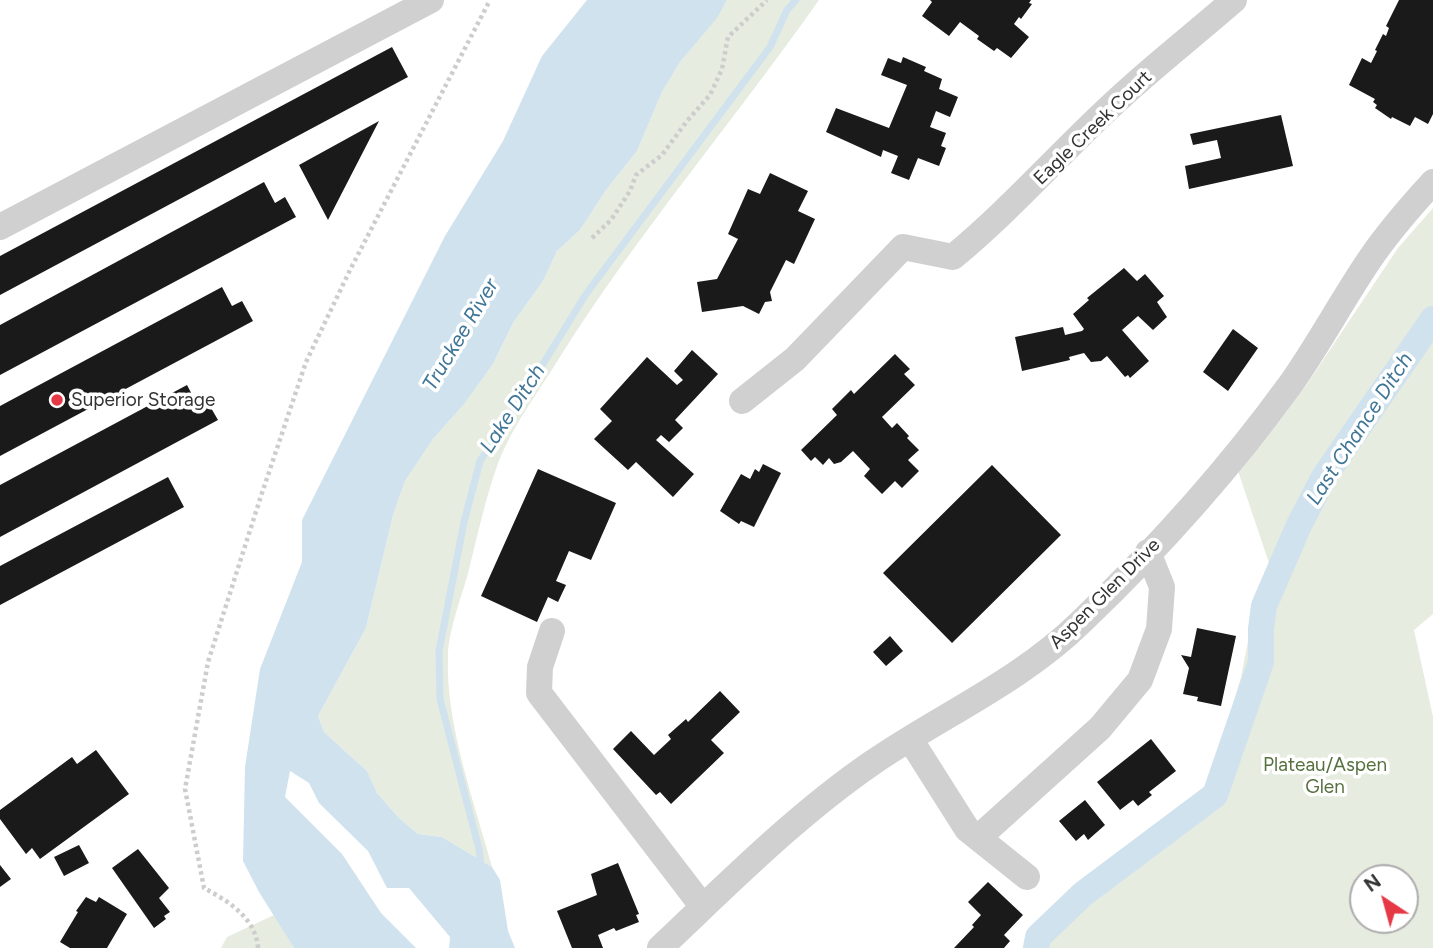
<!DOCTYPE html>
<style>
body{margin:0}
#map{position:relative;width:1433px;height:948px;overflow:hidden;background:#fff;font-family:Figtree,sans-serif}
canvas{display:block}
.north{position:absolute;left:1349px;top:864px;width:70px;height:70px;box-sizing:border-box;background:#fff;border:2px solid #adadad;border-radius:50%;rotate:324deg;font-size:19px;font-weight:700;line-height:28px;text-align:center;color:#333}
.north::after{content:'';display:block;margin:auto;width:24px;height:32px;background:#e63946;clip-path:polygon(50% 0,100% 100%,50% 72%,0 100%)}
</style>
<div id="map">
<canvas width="1433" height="948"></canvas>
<div class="north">N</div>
</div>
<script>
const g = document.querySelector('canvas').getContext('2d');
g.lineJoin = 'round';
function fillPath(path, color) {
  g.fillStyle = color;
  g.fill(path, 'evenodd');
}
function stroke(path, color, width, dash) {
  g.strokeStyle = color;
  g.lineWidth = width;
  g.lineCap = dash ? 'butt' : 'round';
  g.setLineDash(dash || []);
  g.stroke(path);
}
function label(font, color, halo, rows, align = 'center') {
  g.font = font + ' Figtree,sans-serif';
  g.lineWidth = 7;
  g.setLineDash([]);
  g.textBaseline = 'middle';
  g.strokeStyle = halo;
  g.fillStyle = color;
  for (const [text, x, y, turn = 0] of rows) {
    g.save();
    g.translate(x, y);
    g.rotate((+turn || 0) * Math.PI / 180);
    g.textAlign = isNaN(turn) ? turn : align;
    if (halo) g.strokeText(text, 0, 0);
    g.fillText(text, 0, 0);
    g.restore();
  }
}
fillPath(new Path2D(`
 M727,0H819C734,121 637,234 558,360C537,394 511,428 497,466C485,500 477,538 468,573C462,596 448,632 448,655C445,723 474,801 492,867L442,837L418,834L399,818L377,793L367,771L324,732L318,716L366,628L393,515L405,481L433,439L465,403L493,364L513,323L543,281L557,251L580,230L606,190L637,151L662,92L680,62L716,18Z
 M1433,208V614L1414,630L1433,717V948H1024L1028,934L1055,904L1204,789L1217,759L1241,677L1252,621L1269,563L1238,471L1279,422L1307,384L1398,248ZM1363,878H1405V920H1363Z
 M274,915L294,948H221L227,937Z`), '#e6ecdf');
fillPath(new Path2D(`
 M587,0H727L717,18L680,62L662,92L637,151L606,190L580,230L557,251L543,281L513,323L493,364L465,403L433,439L405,481L393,515L366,628L318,716L324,732L367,771L377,793L399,818L418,834L442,837L492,867L500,880L508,931L515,948H449L450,937L409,888H387L368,851L319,803L309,783L290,771L285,797L342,854L381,913L416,948H294L259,892L243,861L245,767L260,669L302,562V520L445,236L503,141L542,56Z`), '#cfe2ee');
stroke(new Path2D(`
 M481,867L479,849L440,699L439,651L464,522L480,461L519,403L586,294L770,47L787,10L796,0`), '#cfe2ee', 7);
stroke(new Path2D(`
 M1036,948L1038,937L1083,894L1215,795L1261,662V629L1264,606L1299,525L1324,477L1433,319`), '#cfe2ee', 26);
fillPath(new Path2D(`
 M930,0H1031L1029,3L1032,4L1021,19L1019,17L1014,24L1029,37L1011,58L997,48L994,51L977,39L979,36L960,22L949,36L922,16L932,2Z
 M1399,0H1433V114L1428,124L1415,117L1410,126L1392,117L1391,119L1375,108L1377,105L1373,102L1375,99L1349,85L1362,58L1371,63L1377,51L1375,50L1383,34L1386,36L1389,28L1386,26Z
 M392,47L408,77L0,295V256Z
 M903,57L926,67L924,71L942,79L939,89L958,97L950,117L936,111L930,127L946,133L941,146L946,148L939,166L918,158L909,180L891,173L898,156L883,150L881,157L826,132L836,108L889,128L907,85L881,75L888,58L901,63Z
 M1281,115L1293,166L1189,189L1185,166L1221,158L1217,140L1193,145L1190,134Z
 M379,121L328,220L299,165Z
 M770,173L808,191L798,211L815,219L794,264L786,260L770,292L772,301L765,302L759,314L743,306L702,312L697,282L717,279L738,239L728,234L748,189L760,194Z
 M264,182L275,203L285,197L296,217L0,375V325Z
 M1124,268L1137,281L1145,274L1164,296L1157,302L1167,317L1153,330L1138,316L1122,330L1149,361L1130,378L1128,375L1125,377L1107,356L1101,361L1091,362L1084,353L1069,357L1070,360L1022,371L1015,337L1063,327L1065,335L1082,331L1084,329L1073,314L1089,300L1087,298Z
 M222,287L232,306L242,301L253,321L0,456V406Z
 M1233,329L1258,348L1228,391L1203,372Z
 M692,350L718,374L675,420L683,428L669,442L661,435L656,440L694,474L673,497L636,462L628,470L594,439L612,421L600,409L647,357L677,385L683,380L674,371Z
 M895,354L910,369L904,374L915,385L882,417L892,428L897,423L909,436L907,438L919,450L908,460L919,471L902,488L895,481L882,494L864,476L870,469L853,451L841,462L834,464L829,458L823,465L815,457L811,461L801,450L837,415L832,409L851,390L854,394Z
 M187,385L198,406L207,401L218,420L0,537V485Z
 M763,464L781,473L754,527L741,521L739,524L720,511L741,474L750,479L755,469L759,472Z
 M992,465L1061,535L952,643L883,573Z
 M538,469L616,503L591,560L569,551L556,581L566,585L558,602L548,597L537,622L481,596Z
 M168,477L184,507L0,605V566Z
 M1197,628L1236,636L1221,706L1197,701L1198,697L1183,694L1189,668L1181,655L1191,657Z
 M890,636L903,651L886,666L873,652Z
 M720,691L740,712L711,740L724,753L671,804L660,792L656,795L613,749L631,731L654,755L671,739L668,735L686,719L688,722Z
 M1151,739L1176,771L1149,792L1152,795L1138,806L1133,800L1120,810L1097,782Z
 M96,750L129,794L40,859L32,848L26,854L0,819V810L72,757L77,764Z
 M1085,800L1105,825L1088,840L1084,834L1076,841L1059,821Z
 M79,845L89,863L64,876L54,857Z
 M138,849L169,888L159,898L170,912L164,916L166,919L154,928L112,868Z
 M618,863L639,914L636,915L639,922L616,931L614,928L598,935L603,948H572L557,911L597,895L591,874Z
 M0,865L11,879L0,887Z
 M988,882L1023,915L1004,935L1010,941L1004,948H954L974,927L972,925L981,915L968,902Z
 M86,897L96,902L99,897L127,914L107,948H70L60,942L78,912L76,911Z`), '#1a1a1a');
stroke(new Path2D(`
 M592,238L611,220L630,191L636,175L662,155L687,121L710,95L722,69L728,37L767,0
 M258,948C256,918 228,901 204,888L185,789L208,662L261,496L306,362L350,270L490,0`), '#cdcdcd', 4.5, [3.5, 3.5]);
stroke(new Path2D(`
 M0,227L431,0
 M742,401L795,359L903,247L953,257C1010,210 1058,155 1112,105C1151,68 1194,35 1234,0
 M552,631L540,667L539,693L703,907
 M910,739L967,829L1027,877
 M978,838L1100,728L1140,680L1159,629L1162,587L1148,552
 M660,948C728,884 795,816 872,763C942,715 1021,681 1082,621C1157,549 1229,469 1290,385C1319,344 1342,300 1370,259C1389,231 1411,206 1433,182`), '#d0d0d0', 26);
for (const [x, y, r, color] of [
 [57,400,7,"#e63946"]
]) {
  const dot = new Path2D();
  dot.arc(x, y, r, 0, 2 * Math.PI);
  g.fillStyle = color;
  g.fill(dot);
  stroke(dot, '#fff', 2.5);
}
label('19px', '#333', '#fff', [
 ["Eagle Creek Court",1093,128,-44],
 ["Aspen Glen Drive",1105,594,-45]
]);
label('19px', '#333', '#fff', [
 ["Superior Storage",71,400]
], 'left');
label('19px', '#56703f', '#fff', [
 ["Plateau/Aspen",1325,765],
 ["Glen",1325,787]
]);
label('italic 21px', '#3f7597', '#fff', [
 ["Truckee River",461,335,-59],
 ["Lake Ditch",513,409,-57],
 ["Last Chance Ditch",1360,429,-57]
]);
</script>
